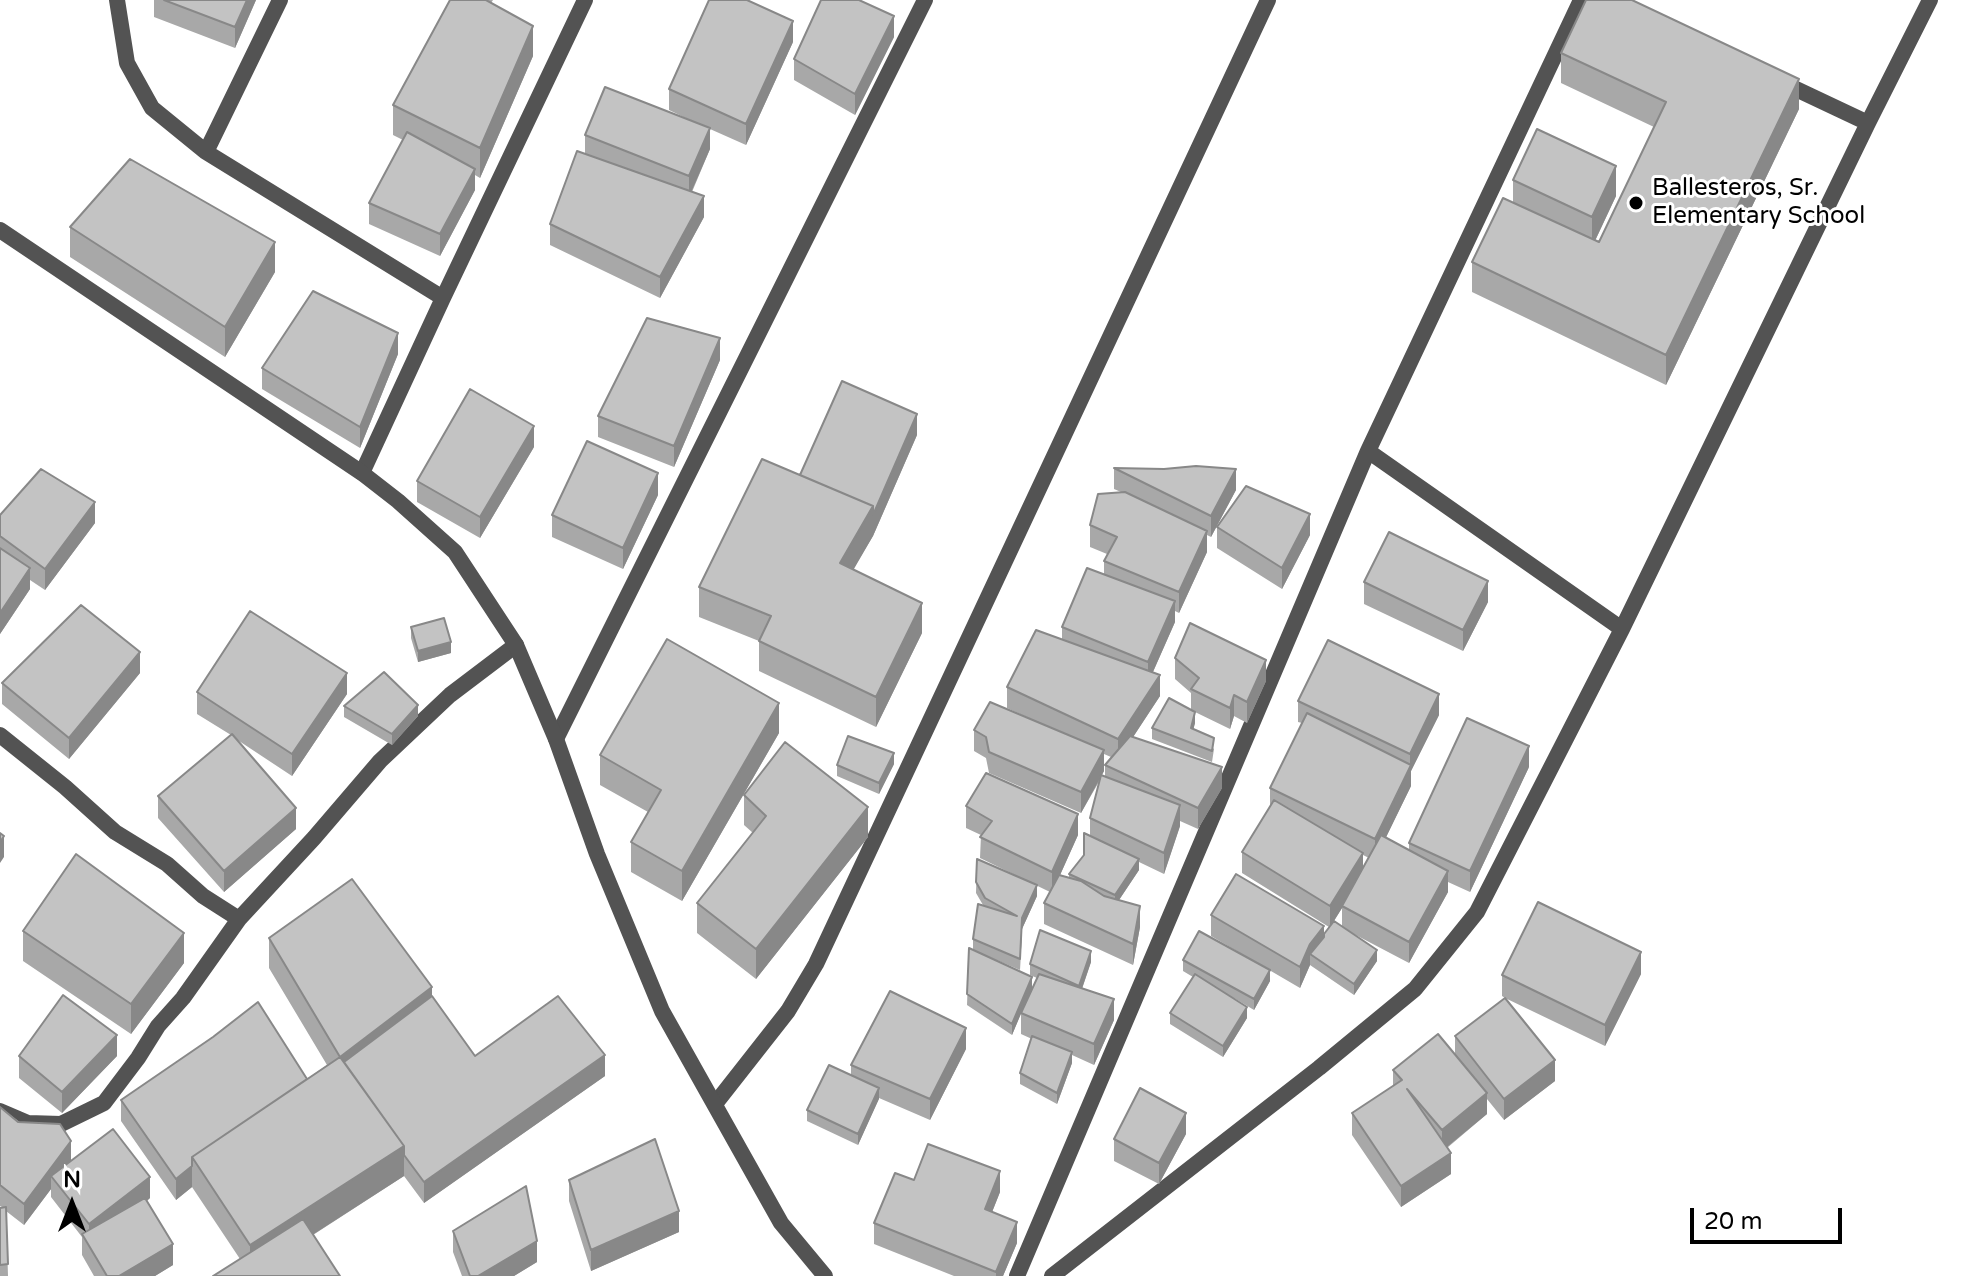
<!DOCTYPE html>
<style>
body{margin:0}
#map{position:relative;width:1982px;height:1276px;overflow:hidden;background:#fff;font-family:"Varela Round",sans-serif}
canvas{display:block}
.north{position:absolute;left:32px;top:1164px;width:80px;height:80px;-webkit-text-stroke:6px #fff;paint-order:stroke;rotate:0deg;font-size:22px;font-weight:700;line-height:32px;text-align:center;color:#000}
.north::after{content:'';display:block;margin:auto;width:28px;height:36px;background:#000;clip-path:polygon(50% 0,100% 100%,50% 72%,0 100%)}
.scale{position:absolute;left:1690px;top:1208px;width:152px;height:36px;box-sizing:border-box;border:4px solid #000;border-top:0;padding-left:10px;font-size:24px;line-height:28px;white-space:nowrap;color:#000;-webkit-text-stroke:6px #fff;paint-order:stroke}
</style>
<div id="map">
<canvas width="1982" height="1276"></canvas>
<div class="north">N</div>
<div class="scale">20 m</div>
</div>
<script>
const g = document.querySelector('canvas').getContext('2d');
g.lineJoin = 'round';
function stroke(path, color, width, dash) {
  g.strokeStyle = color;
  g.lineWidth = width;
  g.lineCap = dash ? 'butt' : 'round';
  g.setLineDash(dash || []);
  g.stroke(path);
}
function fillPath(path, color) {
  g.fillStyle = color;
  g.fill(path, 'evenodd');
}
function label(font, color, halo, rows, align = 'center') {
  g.font = font + ' "Varela Round",sans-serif';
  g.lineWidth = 6;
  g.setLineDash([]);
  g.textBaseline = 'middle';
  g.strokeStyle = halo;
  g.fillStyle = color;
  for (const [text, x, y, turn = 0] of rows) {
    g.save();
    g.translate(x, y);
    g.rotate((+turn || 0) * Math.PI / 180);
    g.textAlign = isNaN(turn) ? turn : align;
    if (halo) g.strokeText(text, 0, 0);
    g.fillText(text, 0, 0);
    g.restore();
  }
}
stroke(new Path2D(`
 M117,0L127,63L152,108L206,152
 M280,0L206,152L443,298
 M1779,81L1868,123
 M1368,451L1622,629
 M362,473L443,298L585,0
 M0,735L65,787L115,832L167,864L203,896L239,919
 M556,739L925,0
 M715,1104L788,1011L816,964L1268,0
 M0,1111L28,1123L61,1124L104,1103L138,1058L158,1026L183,998L239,919L314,838L380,761L450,695L516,645
 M1017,1276L1368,451L1581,0
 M1052,1276L1319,1068L1415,989L1477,912L1622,629L1868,123L1930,0`), '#535353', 16);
stroke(new Path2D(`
 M0,230L362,473L398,501L455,552L516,645L556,739L597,854L662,1011L781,1223L825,1276`), '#535353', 16);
fillPath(new Path2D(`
 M154,0H256L235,48L154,17Z
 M450,0H493L491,3L533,56L480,178L475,175V190L440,256L369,224V203L403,140L393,135V105Z
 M894,37L855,115L794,80V59Z
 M793,42L746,145L710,129V149L692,192L704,217L660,298L550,245V224L585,154V135L694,122L669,110V89Z
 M1561,53L1799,109L1666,385L1472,292V262L1513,202V180L1616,196L1595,241L1599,242L1654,127L1561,83Z
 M70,227L275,272L225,357L70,257Z
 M398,354L360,448L262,389V368Z
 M720,360L674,467L598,437V416Z
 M917,435L873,536L853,569L922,633L876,727L759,671V641L699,617V587L800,475Z
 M534,447L480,538L417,502V481Z
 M1114,468L1236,490L1211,537L1207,535V552L1179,613L1175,611V622L1153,672L1160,696L1133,737L1222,788L1198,829L1180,821V826L1164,874L1139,862V870L1119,900L1140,927L1133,965L1044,924V903L1050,892L980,858L981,835L966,828V806L1078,835L1060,875L1069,878V874L1084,855L1090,835V818L1100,780L1081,813L989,773L986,758L974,751V730L1042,724L1007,708V687L1062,640V627L1104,574V561L1107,554L1090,547V525L1121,492L1114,489ZM1104,754L1111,757L1105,765V776L1102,775L1104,771Z
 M658,495L623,569L552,537V515Z
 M0,515L95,523L45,590L30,580V589L0,634Z
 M1217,527L1310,535L1282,589L1217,548Z
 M1364,582L1488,602L1463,651L1364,604Z
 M411,627L451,653L418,662L411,638Z
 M1175,658L1266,681L1247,723L1234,716L1230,729L1195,712V723L1193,729L1214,749L1212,762L1152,739V728L1191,710V693L1175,679Z
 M140,673L69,759L2,704V683Z
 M197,692L347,694L292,776L236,739L296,829L224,892L158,818V796L231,735L197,714Z
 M1298,701L1439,715L1411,771V786L1386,837L1409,850V843L1529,767L1470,892L1448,882V892L1409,963L1350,932L1377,961L1354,995L1310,965L1300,988L1211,936V915L1324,934L1329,927L1242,873V852L1270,806V788L1302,723L1298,722ZM1363,855L1369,858L1363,868ZM1342,908V926L1334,921Z
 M344,706L418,716L392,745L344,717Z
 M779,733L682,901L631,872V842L648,812L600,785V755Z
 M894,764L879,794L837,776V765Z
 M744,795L868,837L756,979L697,933V903L753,833L744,825Z
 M977,859L1037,896L1022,929L1020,970L973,950V939L983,905L976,893Z
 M23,931L184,963L131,1034L23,961Z
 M269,938L432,996L475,1056L605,1076L424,1203L404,1176L313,1235L240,1259L192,1187L176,1200L121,1121V1100L307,1079L327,1065L269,968Z
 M969,948L1032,988L1023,1009L1037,978L1030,975V964L1091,962L1082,989L1114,1020L1094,1065L1072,1055V1063L1057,1104L1020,1084V1073L1032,1039L1021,1034V1013L1012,1035L967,1005Z
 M1183,960L1270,981L1254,1010L1234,998L1247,1018L1223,1057L1170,1024V1013L1193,977L1183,971Z
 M1641,974L1605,1046L1505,998L1555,1081L1504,1120L1487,1099V1114L1447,1148L1451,1174L1401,1207L1352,1135V1113L1393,1086V1070L1455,1054V1036L1505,998L1502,996V975Z
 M966,1049L930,1120L879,1098L858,1145L807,1121V1110L851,1075V1065Z
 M19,1056H117L62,1113L19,1078Z
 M0,1107L71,1161L150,1198L147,1201L173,1265L155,1276H94L82,1255V1237L51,1197V1189L24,1225L6,1211L8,1276H0V1208L2,1207L0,1206Z
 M1186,1134L1159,1184L1114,1161V1139Z
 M569,1180L679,1232L591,1271L569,1201Z
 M914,1180L1000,1192L992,1212L1017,1243L1003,1276H954L874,1244V1223Z
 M453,1231L537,1262L514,1276H462L453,1252Z`), '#a8a8a8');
fillPath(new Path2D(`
 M247,0H256L235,48V27Z
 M894,16V37L855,115V94Z
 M793,21V42L746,145V124Z
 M533,26V56L480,178V148Z
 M1799,79V109L1666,385V355Z
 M710,128V149L689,197V176Z
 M1616,166V196L1592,247V217Z
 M475,169V190L440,256V234Z
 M704,196V217L660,298V277Z
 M275,242V272L225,357V327Z
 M398,333V354L360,448V427Z
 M720,338V360L674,467V446Z
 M917,414V435L873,536L840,593V563Z
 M534,426V447L480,538V517Z
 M1236,469V490L1211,537V516Z
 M658,473V495L623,569V548Z
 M95,502V523L45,590V569Z
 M1310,514V535L1282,589V568Z
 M1207,531V552L1179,613V592Z
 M30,568V589L0,634V613Z
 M1488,581V602L1463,651V630Z
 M1175,601V622L1148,683V662Z
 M922,603V633L876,727V697Z
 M451,642V653L418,662V651Z
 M140,652V673L69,759V738Z
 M1266,660V681L1247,723V702Z
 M347,673V694L292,776V754Z
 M1160,675V696L1118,760V739Z
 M1439,694V715L1411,771V786L1375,860V839L1410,768V754Z
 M1234,695V716L1230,729V708Z
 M779,703V733L682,901V871Z
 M418,705V716L392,745V734Z
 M1195,712V723L1191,739V728Z
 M1529,746V767L1470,892V871Z
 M1104,750V771L1081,813V792Z
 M894,753V764L879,794V783Z
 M1222,767V788L1198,829V808Z
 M1180,805V826L1164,874V853Z
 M868,807V837L756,979V949Z
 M296,808V829L224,892V871Z
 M1078,814V835L1052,893V872Z
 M4,836V857L0,863V842Z
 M1363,853V875L1330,927V906Z
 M1139,859V870L1115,906V895Z
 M1448,871V892L1409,963V942Z
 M1037,885V896L1022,929L1020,970L1022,918Z
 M1140,906V927L1133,965V944Z
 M1324,926V948L1310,954V965L1300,988V967L1310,944Z
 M184,933V963L131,1034V1004Z
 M1377,950V961L1354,995V984Z
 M1091,951V962L1079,997V986Z
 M1641,952V974L1605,1046V1025Z
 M1270,970V981L1254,1010V999Z
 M1032,977V988L1012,1035V1024Z
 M432,987V1017L350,1079L340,1057Z
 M1114,999V1020L1094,1065V1044Z
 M1247,1007V1018L1223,1057V1046Z
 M966,1028V1049L930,1120V1099Z
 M117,1035V1056L62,1113V1092Z
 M1072,1052V1063L1057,1104V1093Z
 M605,1055V1076L424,1203V1182Z
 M1555,1060V1081L1504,1120V1099Z
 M879,1088V1099L858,1145V1134Z
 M1487,1093V1114L1442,1151V1130Z
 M1186,1113V1134L1159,1184V1163Z
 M71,1141V1162L51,1176V1189L24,1225V1204Z
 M404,1146V1176L250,1275V1245Z
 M1451,1153V1174L1401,1207V1186Z
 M192,1166V1187L176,1200V1179Z
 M1000,1171V1192L985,1230V1209Z
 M150,1177V1198L89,1245V1224Z
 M679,1211V1232L591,1271V1250Z
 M1017,1222V1243L1003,1276H996V1272Z
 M537,1241V1262L514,1276H478Z
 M173,1244V1265L155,1276H119Z`), '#888');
const building = new Path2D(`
 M164,0H247L235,27Z
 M450,0H486L533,26L480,148L393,105Z
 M709,0H747L793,21L746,124L669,89Z
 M821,0H859L894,16L855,94L794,59Z
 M1586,0H1632L1799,79L1666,355L1472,262L1503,198L1599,242L1666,102L1561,53Z
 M605,87L710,128L689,176L585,135Z
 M1537,129L1616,166L1592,217L1513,180Z
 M407,132L475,169L440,234L369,203Z
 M577,151L704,196L660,277L550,224Z
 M130,159L275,242L225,327L70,227Z
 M313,291L398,333L360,427L262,368Z
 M647,318L720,338L674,446L598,416Z
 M842,381L917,414L873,515V506L800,475Z
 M470,389L534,426L480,517L417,481Z
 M587,441L658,473L623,548L552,515Z
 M762,459L873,506L840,563L922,603L876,697L759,641L771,616L699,587Z
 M1196,466L1236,469L1211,516L1114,468L1164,469Z
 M41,469L95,502L45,569L0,536V515Z
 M1246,486L1310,514L1282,568L1217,527Z
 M1125,492L1207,531L1179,592L1104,561L1117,537L1090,525L1098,494Z
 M1389,532L1488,581L1463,630L1364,582Z
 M0,548L30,568L0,613Z
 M1087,568L1175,601L1148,662L1062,627Z
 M81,605L140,652L69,738L2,683Z
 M250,611L347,673L292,754L197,692Z
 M444,618L451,642L418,651L411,627Z
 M1190,623L1266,660L1247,702L1234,695L1230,708L1191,689L1199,678L1175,658Z
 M1036,630L1160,675L1118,739L1007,687Z
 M667,639L779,703L682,871L631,842L661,790L600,755Z
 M1328,640L1439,694L1410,754L1298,701Z
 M384,672L418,705L392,734L344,706Z
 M1169,698L1195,712L1191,728L1214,738L1212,751L1152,728Z
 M990,702L1104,750L1081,792L989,752L986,737L974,730Z
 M1307,713L1411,765L1375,839L1270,788Z
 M1467,718L1529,746L1470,871L1409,843Z
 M232,734L296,808L224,871L158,796Z
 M848,736L894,753L879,783L837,765Z
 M1130,736L1222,767L1198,808L1105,765Z
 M785,742L868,807L756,949L697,903L766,816L744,795Z
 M986,773L1078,814L1052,872L980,837L992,821L966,806Z
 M1101,775L1180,805L1164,853L1090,818Z
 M1274,800L1363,853L1330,906L1242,852Z
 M0,833L4,836L0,842Z
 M1084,833L1139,859L1115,895L1069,874L1084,855Z
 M1381,835L1448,871L1409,942L1342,906Z
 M76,854L184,933L131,1004L23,931Z
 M977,859L1037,885L1022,918L1020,959L973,939L978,904L1017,916L985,898L976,882Z
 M1236,874L1324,926L1310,944L1300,967L1211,915Z
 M1059,875L1081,881L1104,896L1140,906L1133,944L1044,903Z
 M352,879L432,987L340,1057L404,1146L250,1245L192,1157L340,1057L269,938Z
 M1538,902L1641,952L1605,1025L1502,975Z
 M1334,921L1377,950L1354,984L1310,954L1324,937V934Z
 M1040,930L1091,951L1079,986L1030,964Z
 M1199,931L1270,970L1254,999L1183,960Z
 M969,948L1032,977L1012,1024L967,994Z
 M1039,974L1114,999L1094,1044L1021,1013Z
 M1195,974L1247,1007L1223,1046L1170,1013Z
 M890,991L966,1028L930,1099L851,1065Z
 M63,995L117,1035L62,1092L19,1056Z
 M432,996L475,1056L558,996L605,1055L424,1182L404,1155V1146L344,1062Z
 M1505,998L1555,1060L1504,1099L1455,1036Z
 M258,1002L307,1079L192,1157V1166L176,1179L121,1100L213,1037Z
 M1438,1034L1487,1093L1442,1130L1407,1089L1451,1153L1401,1186L1352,1113L1402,1080L1393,1070Z
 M1032,1036L1072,1052L1057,1093L1020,1073Z
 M829,1065L879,1088L858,1134L807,1110Z
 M1140,1088L1186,1113L1159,1163L1114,1139Z
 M0,1107L18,1122L60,1124L71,1141L24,1204L0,1185Z
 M113,1129L150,1177L89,1224L51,1176Z
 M655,1139L679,1211L591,1250L569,1180Z
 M928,1144L1000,1171L985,1209L1017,1222L996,1272L874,1223L895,1173L914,1180Z
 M526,1186L537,1241L478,1276H470L453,1231Z
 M145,1198L173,1244L119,1276H107L82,1234Z
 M6,1207L8,1264L0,1265V1208Z
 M303,1219L340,1276H213Z`);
fillPath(building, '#c3c3c3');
stroke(building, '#888', 2);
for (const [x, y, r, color] of [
 [1636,203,8,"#000"]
]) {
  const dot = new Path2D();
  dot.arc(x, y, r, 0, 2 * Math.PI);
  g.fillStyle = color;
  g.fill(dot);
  stroke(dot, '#fff', 3);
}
label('24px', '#000', '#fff', [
 ["Ballesteros, Sr.",1652,189],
 ["Elementary School",1652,217]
], 'left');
</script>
